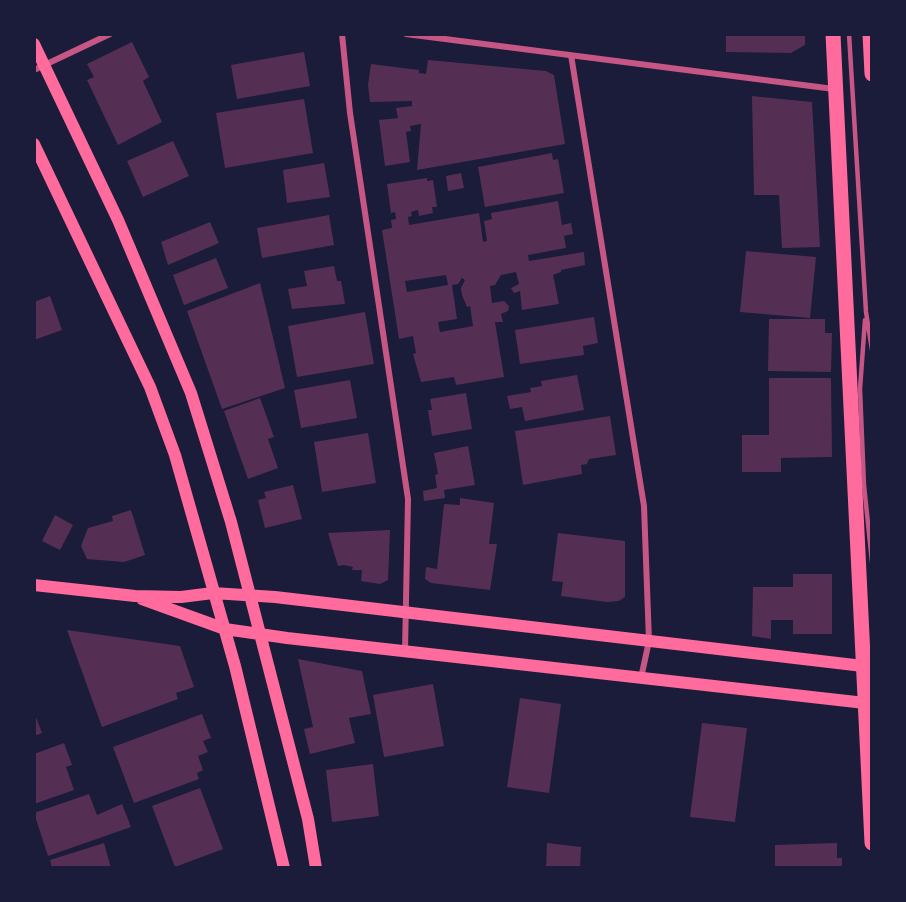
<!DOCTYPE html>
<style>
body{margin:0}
#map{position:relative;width:906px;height:902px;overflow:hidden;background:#1b1b3a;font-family:"Fira Sans",sans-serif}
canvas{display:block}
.frame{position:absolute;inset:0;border:36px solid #1b1b3a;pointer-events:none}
</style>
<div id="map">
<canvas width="906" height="902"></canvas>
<div class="frame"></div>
</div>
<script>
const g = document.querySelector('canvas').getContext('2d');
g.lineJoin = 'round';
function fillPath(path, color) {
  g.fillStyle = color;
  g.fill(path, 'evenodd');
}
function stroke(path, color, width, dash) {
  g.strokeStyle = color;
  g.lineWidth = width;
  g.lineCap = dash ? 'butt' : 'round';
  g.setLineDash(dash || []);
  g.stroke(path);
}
fillPath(new Path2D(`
 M726,34H805V45L791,53L726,52Z
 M132,42L149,77L143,81L162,122L118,145L87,80L94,77L87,64Z
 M304,52L310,86L237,99L231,65Z
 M428,60L546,71L554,75L565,144L417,170L421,124L410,126L411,131L406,132L410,162L385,166L379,120L398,118L396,108L412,106V101L370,102L368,85L371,64L419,70V73L426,74Z
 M752,96L812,102L820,247L782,248L779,195H754Z
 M304,99L313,153L225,168L216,113Z
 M173,141L189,176L143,197L127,161Z
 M552,153L553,160L558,159L564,193L485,207L478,167Z
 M324,163L330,197L287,203L283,170Z
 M461,173L464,188L448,191L446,176Z
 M427,178V181L433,180L437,207H432L433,213L419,216L418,210L411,212L412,216L408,217L409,225L479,213L483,242L487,241L484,221L492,219L491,213L558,201L562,225L571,223L573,234L564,236L566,248L528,255L529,261L584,252L585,265L561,270V272L553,275L559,304L522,310L520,291L514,293L511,288L519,284L516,272L501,275L495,285L490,286L492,303L504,301L509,306L508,311L501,314L503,322H495L504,377L456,385L454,377L421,382L413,354L416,353L413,336L399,339L382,230L392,228L391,220L396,219L395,212L391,213L387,184ZM446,275L448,285L407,292L405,281ZM462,278L465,280L461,288L462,295L467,307L470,306L473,326L440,332L438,322L457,319L452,285L458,284Z
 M329,215L334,245L262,258L257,228Z
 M210,222L219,243L168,265L161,242Z
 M746,251L816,257L810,318L740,312Z
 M216,258L228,288L184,305L173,275Z
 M334,266L337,281H341L345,304L292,309L288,289L307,286L304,271Z
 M260,283L285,388L222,409L187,311Z
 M50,296L62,330L34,340V302Z
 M365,312L374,364L297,377L288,326Z
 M594,317L598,343L583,346L584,355L520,364L515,330Z
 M769,319H825V333H832L831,372L768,371Z
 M577,375L584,410L525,421L522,407L510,409L507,396L531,392L530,388L542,386L541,381Z
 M769,378H831L832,457L781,458V472H742V435H769Z
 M350,380L357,418L301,428L294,390Z
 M466,393L472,429L432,436L428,410H432L430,399Z
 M260,398L274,437L268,439L278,468L248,479L224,411Z
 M610,416L616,455L589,459L587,464L581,465L582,474L523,485L515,431Z
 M368,433L376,483L322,492L314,442Z
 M468,446L475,485L444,490L445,498L424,501L423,491L437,488L435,475L438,474L434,453Z
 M293,485L302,519L265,528L258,500L266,498L264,492Z
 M460,498L494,503L489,544H497L490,590L431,583L425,579L426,567L437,569L444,504L460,505Z
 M131,510L145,555L124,562L87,559L81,546L88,528L113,521L112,516Z
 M55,515L73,525L60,550L42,541Z
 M390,530L388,580L380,584L361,581L362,570H352L353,567L344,565L338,566L328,533Z
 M558,533L625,541V597L619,601L607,602L561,596L563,582L552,581Z
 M793,574H832V634H793V620H771V639L752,636L753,587H793Z
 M67,630L180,646L194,687L176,693L178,699L102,727Z
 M298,659L362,671L371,714L349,718L355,743L310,754L304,729L313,727Z
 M433,684L444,746L384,757L373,695Z
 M520,698L561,704L549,793L507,787Z
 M34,712L42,733L34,736Z
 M202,714L211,738L203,741L208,752L198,756L203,770L197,773L199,779L134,803L113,747Z
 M702,723L747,728L735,822L690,817Z
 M64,743L72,765L66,767L74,790L34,804V754Z
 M373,764L379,816L332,822L326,770Z
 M200,788L223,849L175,867L152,806Z
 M89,794L97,815L122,804L131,827L48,856L34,813Z
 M104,843L111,868H52L50,860Z
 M547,843L581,847L580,868H546Z
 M837,843V858H842V868H775V845Z`), '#542f53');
stroke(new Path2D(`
 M849,34L866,312L872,350
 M865,320L860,389L864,485L872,562`), '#c65784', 4.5);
stroke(new Path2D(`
 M342,34L350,113L408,499L405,651
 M406,34L834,89
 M571,55L644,506L649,641L641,678
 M34,70L110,34`), '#c65784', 6);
stroke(new Path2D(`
 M34,44L118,220L191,393L231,522L308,819L316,868
 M34,144L150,387L175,455L235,666L284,868
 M34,585L135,596L181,597L213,593L275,597L863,666L872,665
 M142,599L225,629L287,638L865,703L872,701`), '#ff6b9d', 12);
stroke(new Path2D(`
 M833,34L872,843
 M870,34L872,74`), '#ff6b9d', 15);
</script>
